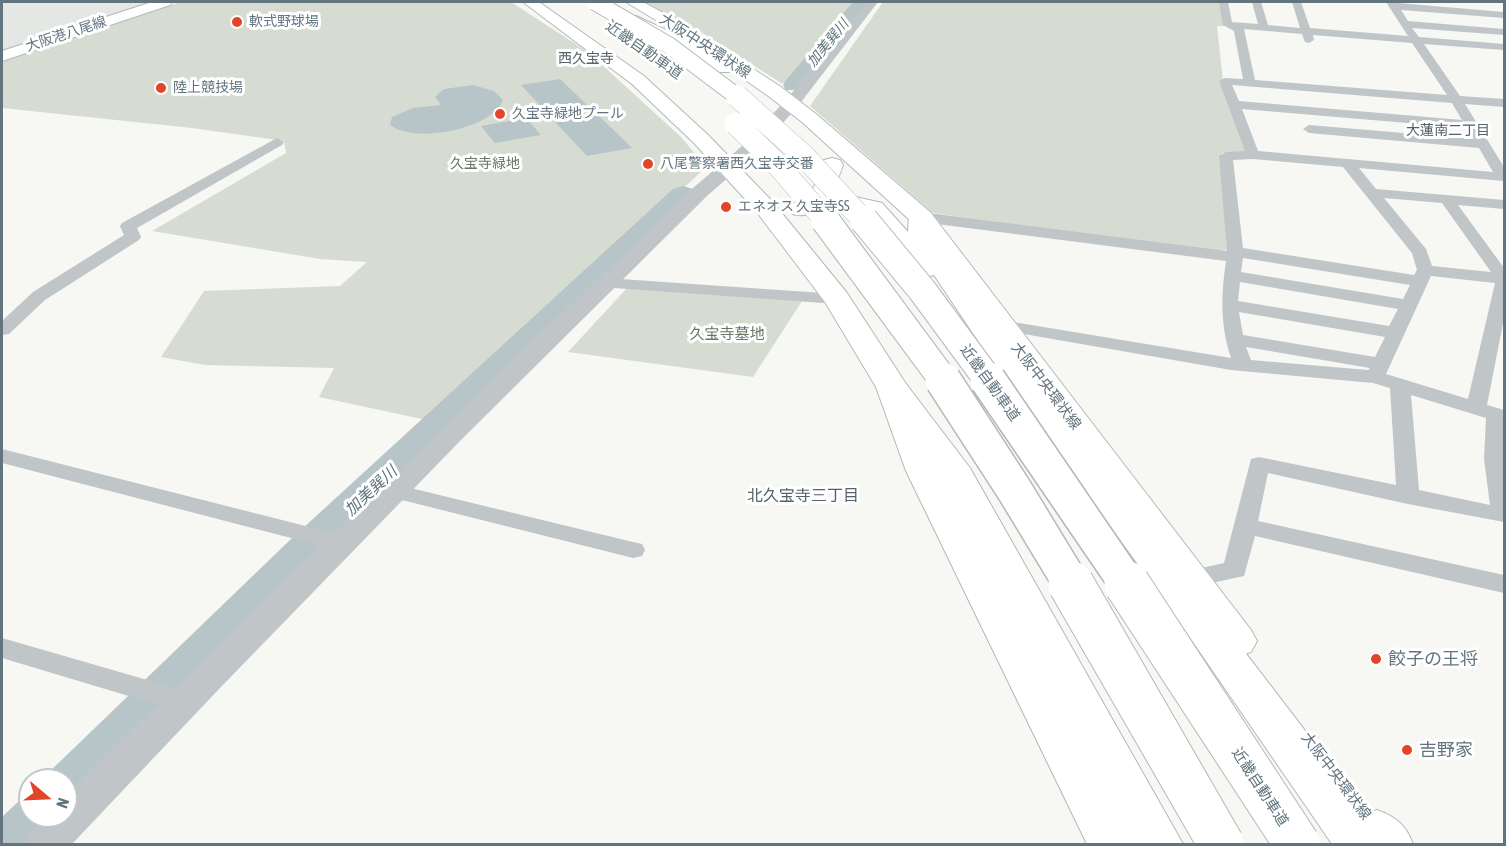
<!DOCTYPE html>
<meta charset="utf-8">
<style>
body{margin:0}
#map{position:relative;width:1506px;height:846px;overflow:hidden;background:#f7f7f4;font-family:"Asap Condensed",sans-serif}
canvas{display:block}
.frame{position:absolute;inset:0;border:3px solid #62757f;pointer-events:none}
.north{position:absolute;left:18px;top:768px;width:60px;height:60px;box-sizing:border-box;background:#fff;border:2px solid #c0c8cc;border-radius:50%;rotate:109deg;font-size:16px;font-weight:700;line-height:24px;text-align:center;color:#62757f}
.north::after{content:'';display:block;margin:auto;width:21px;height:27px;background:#e24529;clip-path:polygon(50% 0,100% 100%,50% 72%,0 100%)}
</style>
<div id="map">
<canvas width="1506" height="846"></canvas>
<div class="frame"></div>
<div class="north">N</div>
</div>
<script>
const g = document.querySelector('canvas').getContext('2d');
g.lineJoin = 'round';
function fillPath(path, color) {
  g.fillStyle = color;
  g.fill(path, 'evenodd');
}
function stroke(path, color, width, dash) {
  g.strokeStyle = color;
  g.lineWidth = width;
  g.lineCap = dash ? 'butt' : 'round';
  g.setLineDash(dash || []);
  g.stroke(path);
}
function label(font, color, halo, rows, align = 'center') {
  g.font = font + ' "Asap Condensed","Noto Sans JP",sans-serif';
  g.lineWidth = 6;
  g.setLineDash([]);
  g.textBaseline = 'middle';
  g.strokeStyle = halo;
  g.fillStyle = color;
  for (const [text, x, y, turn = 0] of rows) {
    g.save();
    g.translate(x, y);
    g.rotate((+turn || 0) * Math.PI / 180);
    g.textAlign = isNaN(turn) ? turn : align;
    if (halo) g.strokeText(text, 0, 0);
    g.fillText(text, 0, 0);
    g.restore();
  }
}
fillPath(new Path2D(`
 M2,2H154L2,52Z`), '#e5e7e5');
fillPath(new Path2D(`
 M180,2H511L588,52L681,137L706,167L436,422L319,397L334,368L205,365L161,357L204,291L340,286L367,262L320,259L152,231L286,153L284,141L192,128L2,108V61Z
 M646,2H857L793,84L781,83L701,32Z
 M883,2H1220L1225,26H1217L1223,81L1247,152L1222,153L1227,250L1205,251L933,213L810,106Z
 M627,288L802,301L753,377L568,352Z`), '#d7dcd3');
fillPath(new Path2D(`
 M560,79L590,108L549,115L521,85Z
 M473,85L494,91L503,100C492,130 413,144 390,125L392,117L413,108L441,105L435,97L444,89Z
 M597,114L632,148L587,156L554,121Z
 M526,118L541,135L495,143L481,126Z`), '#b7c5c8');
fillPath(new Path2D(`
 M853,2H871L802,90H786L783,85L786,80Z
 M683,186L693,189L697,195L693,201L324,562L87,814L75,818L67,835L58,844H2V817L23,797L30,794V816H66V780H43L45,776L290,540L673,189Z`), '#b7c5c8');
const primary = new Path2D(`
 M152,2H172L170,5L2,61V51Z
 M523,2H539L644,76L708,135L772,201L847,293L908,387L942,471L1138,844H1087L906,471L876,387L825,302L756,211L694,143L632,84Z
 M626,2H643L689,27L781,87L816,114L930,212L1251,630L1257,641L1251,652L1236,657L1221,652L912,222L802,122L767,95L677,33Z
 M1377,810C1396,817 1406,825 1413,844H1357L1352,833L1359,817Z`);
const motorway = new Path2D(`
 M636,16L707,49L734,68L731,72H719L630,24L628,21L630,18Z
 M832,158L840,160L843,165C835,188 823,222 792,214L788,209C794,201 804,198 811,191C818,184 818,169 824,160Z
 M847,195L882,203L908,232L909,217L912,212L921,210L930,212L933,217L932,236C1076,437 1230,630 1379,828L1386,844H1332L1169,607L1011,390L934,275L926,277L917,275C905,260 872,212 856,210C844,208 838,217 825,214L821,209L829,201Z
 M892,378L903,380L970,468L1183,844H1132L937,470L876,387L881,380Z`);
stroke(primary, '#b2b8bb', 2);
stroke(motorway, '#b4b8bb', 2);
fillPath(new Path2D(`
 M1219,2H1228L1232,22L1258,24L1252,2H1261L1268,25L1300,28L1292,2H1301L1310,28L1408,36L1386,2L1504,12V18L1401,10L1408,21L1504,29V35L1412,28L1419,37L1504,44V50L1424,44L1460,96L1504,99V107L1465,104L1504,167V181L1359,168L1376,189L1504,200V209L1458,205L1504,268V318L1487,405L1504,410V522L1408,504L1268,473L1258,521L1504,575V593L1255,536L1244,576L1189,588L1180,585L1176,579L1180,573L1224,563L1251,459L1259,457L1396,485L1390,388L1373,383L1231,370L995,329L992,325L995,321L1001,320L1231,358C1220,324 1221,296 1226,261L921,222L913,217L921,212L1227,251L1219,156L1226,152L1245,151L1219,81L1225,78L1243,79L1234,31L1223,25ZM1244,29L1302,34L1305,42L1309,43L1314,40L1313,35L1412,43L1447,95L1255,80ZM1232,85L1452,103L1462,120L1239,101ZM1242,109L1467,128L1474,139L1309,125L1303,129L1309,133L1479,148L1493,172L1258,151ZM1253,159L1343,167L1412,253L1417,270L1414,275L1243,248L1233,160ZM1384,198L1442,203L1491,272L1432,266L1426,249ZM1243,258L1410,285L1403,299L1241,272ZM1431,276L1495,283L1468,399L1386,374ZM1240,282L1398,309L1389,326L1238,301ZM1239,312L1385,337L1375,357L1243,335ZM1246,347L1370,368L1368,370L1251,360ZM1411,395L1486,418L1484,459L1490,505L1419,490Z
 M277,138L284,142L282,145L137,228L141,237L139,240L45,300L9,334L2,335V321L33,292L124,235L120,226L122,223Z
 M606,278L837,294L846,299L837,304L600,287L597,283Z
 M2,449L341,535L350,537L353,543L350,549L341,551L2,463Z
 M394,484L633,542L642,544L645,550L642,556L633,558L386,496L383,491L386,486Z
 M2,638L182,690L192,693L196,701L192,709L182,712L2,658Z`), '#c0c5c8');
fillPath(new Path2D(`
 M866,2H878L798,106L755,154L707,196L461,440L219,689L72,844H24L30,831L45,816H66V795L111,749L525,348L693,188L742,146L786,100Z`), '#c0c5c8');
fillPath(primary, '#fff');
fillPath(motorway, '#fff');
const motorwayBridgeFar4 = new Path2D(`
 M595,2L670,46L739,98`);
const motorwayBridgeFar3 = new Path2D(`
 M737,96L805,157L865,222
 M736,124L775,162L827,222`);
const motorwayBridgeFar2 = new Path2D(`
 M825,220L944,381
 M864,220L922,290L989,381`);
const motorwayBridgeFar1 = new Path2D(`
 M943,380L1015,491L1072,585
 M988,380L1128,585`);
const motorwayBridge = new Path2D(`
 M1071,584L1221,844
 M1127,584L1297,844`);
stroke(motorwayBridgeFar4, '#b4b8bb', 18, []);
stroke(motorwayBridgeFar3, '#b4b8bb', 23, []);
stroke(motorwayBridgeFar2, '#b4b8bb', 30, []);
stroke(motorwayBridgeFar1, '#b4b8bb', 38, []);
stroke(motorwayBridge, '#b4b8bb', 47, []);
stroke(motorwayBridgeFar4, '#fff', 16);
stroke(motorwayBridgeFar3, '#fff', 22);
stroke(motorwayBridgeFar2, '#fff', 28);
stroke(motorwayBridgeFar1, '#fff', 35);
stroke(motorwayBridge, '#fff', 45);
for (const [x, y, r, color] of [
 [237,22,6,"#e24529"],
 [161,88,6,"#e24529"],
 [500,114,6,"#e24529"],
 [648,164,6,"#e24529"],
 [726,207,6,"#e24529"],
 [1376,659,6,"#e24529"],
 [1407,750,6,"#e24529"]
]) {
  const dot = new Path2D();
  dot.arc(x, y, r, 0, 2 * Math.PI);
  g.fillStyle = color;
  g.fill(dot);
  stroke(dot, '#fff', 2);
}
label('14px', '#62757f', '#fff', [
 ["軟式野球場",249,22],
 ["陸上競技場",173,88],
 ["久宝寺緑地プール",512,114],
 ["八尾警察署西久宝寺交番",660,164],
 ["エネオス 久宝寺SS",738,207]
], 'left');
label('14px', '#62757f', '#fff', [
 ["大阪港八尾線",66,34,-18]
]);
label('italic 14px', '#5d757a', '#fff', [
 ["加美巽川",828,43,-51]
]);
label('14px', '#54626a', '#fff', [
 ["西久宝寺",586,59],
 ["大蓮南二丁目",1448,131]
]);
label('14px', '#677761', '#fff', [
 ["久宝寺緑地",485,164]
]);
label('15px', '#62757f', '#fff', [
 ["大阪中央環状線",705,46,33],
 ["近畿自動車道",644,50,35],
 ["近畿自動車道",990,383,54],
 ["大阪中央環状線",1046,386,53],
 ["大阪中央環状線",1336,776,53],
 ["近畿自動車道",1260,787,57]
]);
label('15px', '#677761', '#fff', [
 ["久宝寺墓地",727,334]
]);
label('italic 16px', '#5d757a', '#fff', [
 ["加美巽川",371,491,-43]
]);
label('16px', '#54626a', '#fff', [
 ["北久宝寺三丁目",803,496]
]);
label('18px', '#62757f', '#fff', [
 ["餃子の王将",1388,659],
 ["吉野家",1419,750]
], 'left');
</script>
